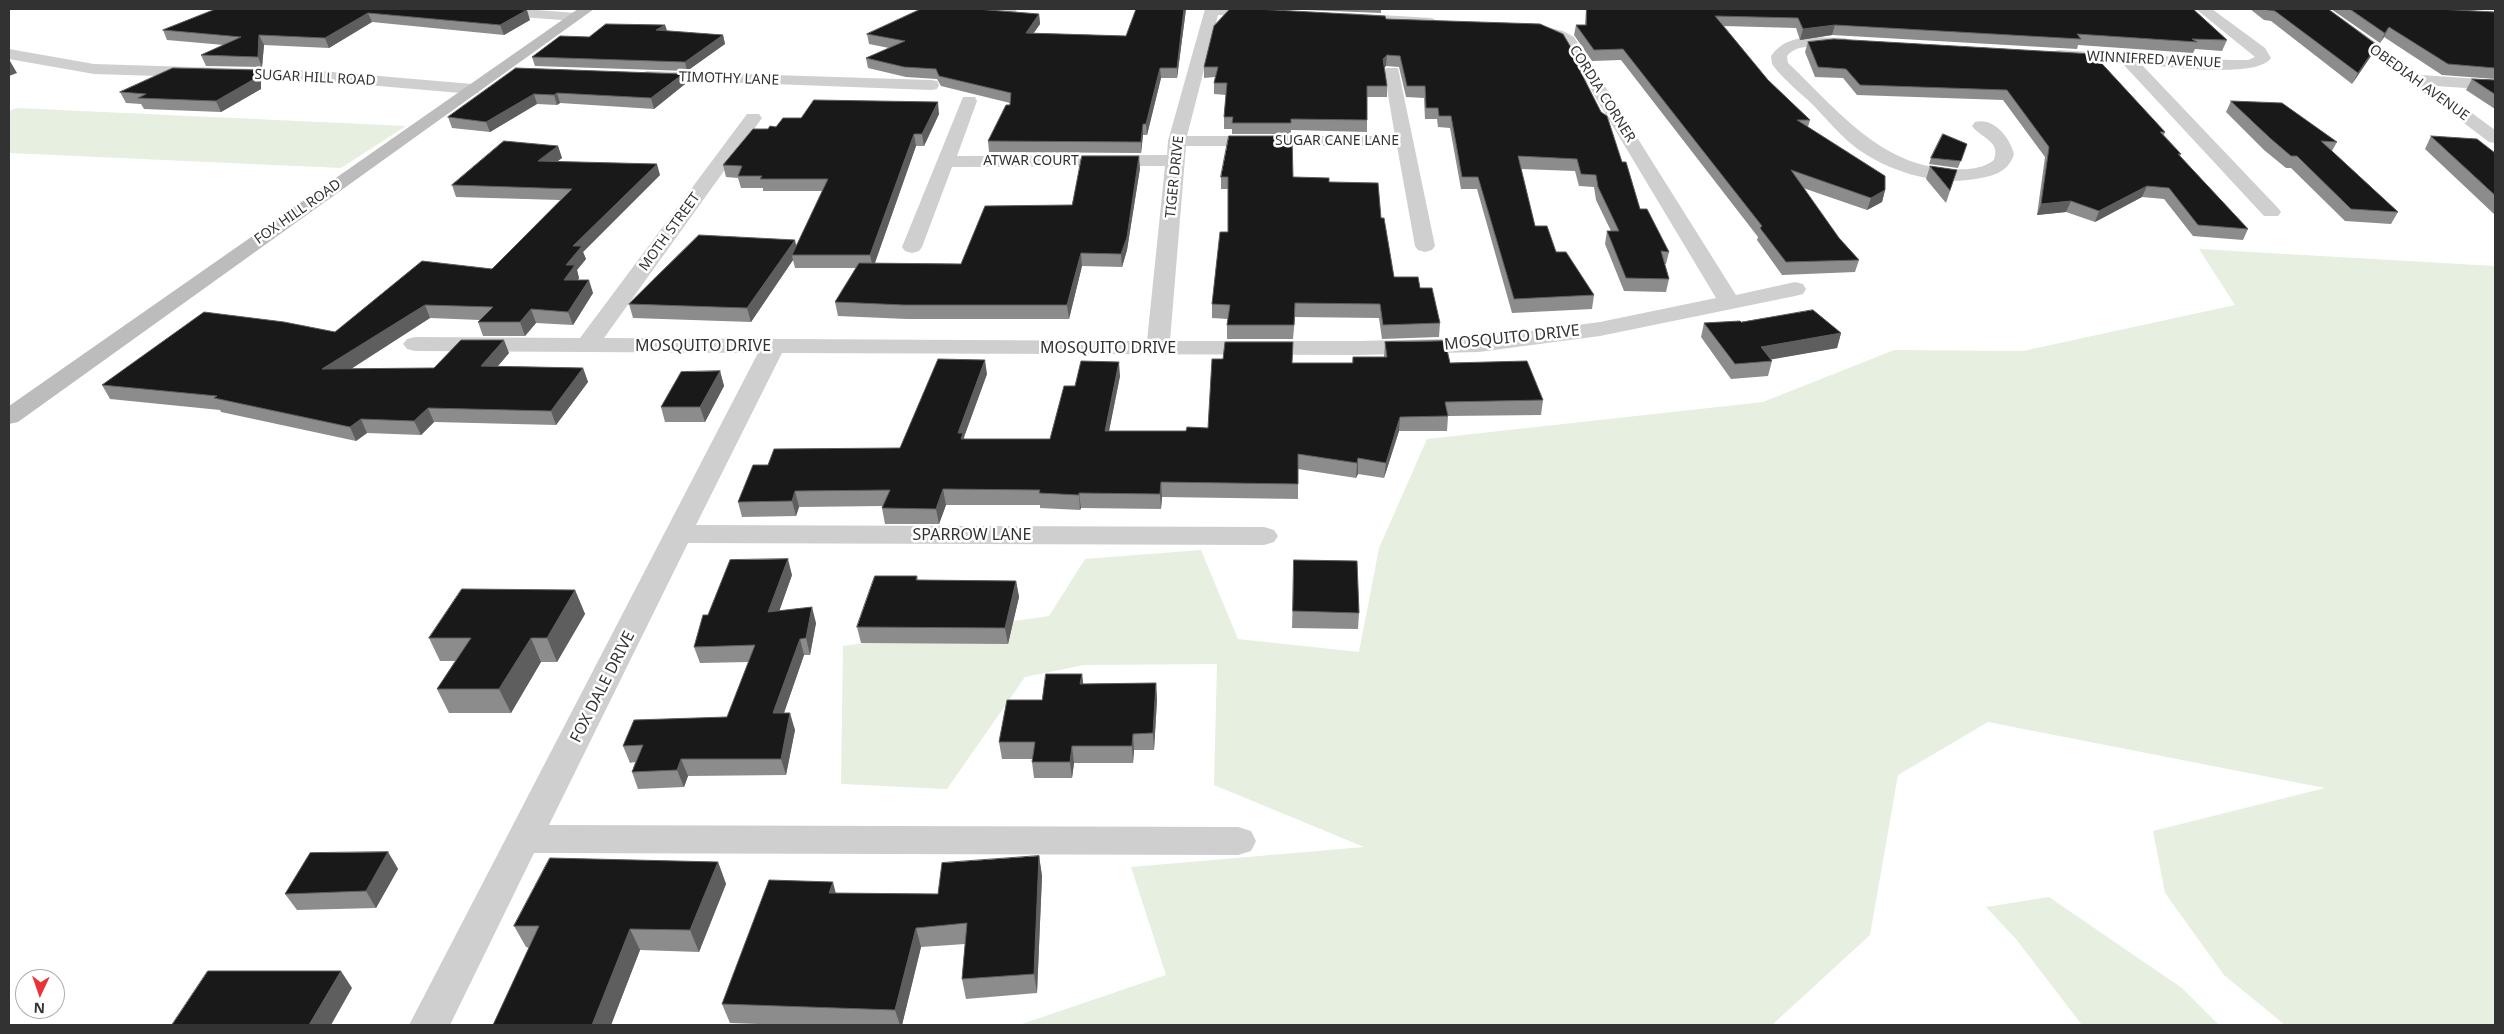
<!DOCTYPE html>
<style>
body{margin:0}
#map{position:relative;width:2504px;height:1034px;overflow:hidden;background:#fff;font-family:"Noto Sans",sans-serif}
canvas{display:block}
.frame{position:absolute;inset:0;border:10px solid #323232;pointer-events:none}
.north{position:absolute;left:15px;top:969px;width:50px;height:50px;box-sizing:border-box;background:#fff;border:1px solid #adadad;border-radius:50%;rotate:183deg;font-size:14px;font-weight:700;line-height:20px;text-align:center;color:#323232}
.north::after{content:'';display:block;margin:auto;width:18px;height:22px;background:#ea3339;clip-path:polygon(50% 0,100% 100%,50% 72%,0 100%)}
</style>
<div id="map">
<canvas width="2504" height="1034"></canvas>
<div class="frame"></div>
<div class="north">N</div>
</div>
<script>
const g = document.querySelector('canvas').getContext('2d');
g.lineJoin = 'round';
function fillPath(path, color) {
  g.fillStyle = color;
  g.fill(path, 'evenodd');
}
function stroke(path, color, width, dash) {
  g.strokeStyle = color;
  g.lineWidth = width;
  g.lineCap = dash ? 'butt' : 'round';
  g.setLineDash(dash || []);
  g.stroke(path);
}
function label(font, color, halo, rows, align = 'center') {
  g.font = font + ' "Noto Sans",sans-serif';
  g.lineWidth = 5;
  g.setLineDash([]);
  g.textBaseline = 'middle';
  g.strokeStyle = halo;
  g.fillStyle = color;
  for (const [text, x, y, turn = 0] of rows) {
    g.save();
    g.translate(x, y);
    g.rotate((+turn || 0) * Math.PI / 180);
    g.textAlign = isNaN(turn) ? turn : align;
    if (halo) g.strokeText(text, 0, 0);
    g.fillText(text, 0, 0);
    g.restore();
  }
}
fillPath(new Path2D(`
 M17,108L406,126L341,168L9,153V111Z
 M2199,249L2495,266V1025H2285L2224,975L2165,893L2153,831L2325,788L1988,722L1898,775L1870,935L1772,1025H1019L1166,975L1131,867L1364,847L1214,785L1217,664L1084,665L1025,677L947,789L841,784L843,646L1049,616L1085,559L1201,550L1238,639L1359,652L1379,548L1427,439L1763,402L1894,350L2023,351L2235,305Z
 M2049,897L2182,988L2219,1025H2082L2016,939L1986,907Z`), '#e7efe0');
fillPath(new Path2D(`
 M458,9H523L576,13L583,17L576,21L465,13Z
 M973,9H1015L1017,12C1012,19 978,16 973,9Z
 M1205,9H1266L1272,13L1265,17L1218,15L1187,136H1395L1384,71L1386,68H1398L1435,246L1432,250L1425,252L1418,250L1415,246L1397,146H1186L1170,341H1358L1479,338L1600,322L1716,298L1563,43L1553,38L1525,31L1522,28L1530,23L1563,31L1574,37L1736,295L1795,282L1803,284L1806,289L1803,294L1795,296L1600,336L1479,352L1358,355L782,353L696,525L1264,527L1274,530L1278,536L1274,542L1264,545L688,543L549,825L1238,827L1251,831L1256,841L1251,851L1238,855L534,853L450,1025H409L758,353L415,351L407,349L403,344L407,339L415,337L580,338L747,114H759L762,118L604,338L1147,341L1165,166L952,167L922,247L919,251L912,253L905,251L902,247L963,97H975L977,101L957,156L1167,155L1168,141Z
 M2196,9H2212L2265,48L2271,58C2257,79 2168,66 2142,65L2278,208L2281,212L2278,216H2264L2123,64L2058,60L2050,55L2058,50L2230,60H2248L2255,57Z
 M2313,9H2329L2421,75L2495,80V90L2435,86L2495,130V143L2489,142Z
 M1348,13L1432,18L1439,22L1432,26L1343,20L1341,17Z
 M1809,37L1845,38L1853,43C1843,56 1803,36 1787,56L1788,63C1836,108 1881,168 1954,169C1968,170 1982,169 1994,160C2001,141 1981,138 1972,126L1975,122C1994,117 2010,138 2014,154C2008,173 1993,176 1975,179C1937,186 1891,172 1859,150C1841,137 1825,117 1810,102C1797,90 1782,78 1772,64L1771,56C1781,42 1793,39 1809,37Z
 M9,49L94,64L321,71L472,84L478,85L480,89L478,93L472,94L321,81L94,74L9,59Z
 M646,71L931,80L937,81L939,85L937,89L931,90L640,79L638,76Z`), '#cfcfcf');
fillPath(new Path2D(`
 M578,9H594L18,422L9,424V406Z`), '#bcbcbc');
fillPath(new Path2D(`
 M216,9H511L530,20L504,35L372,22L329,48L264,45L262,67L206,66L201,55L224,45L167,40L163,30Z
 M1186,9L1177,78H1161L1147,135H1143L1141,153L989,152L988,141L1010,103L941,86L937,79L906,77L868,68L866,58L889,48L869,44L867,34L1039,14L1040,24L1033,33L1126,36Z
 M1283,9H1381V13Z
 M1586,9H2193L2227,40L2222,51L2195,49L2193,53L2078,45L2077,49L1832,35L1800,40L1796,28L1724,26L1768,80L1810,120L1808,127L1885,190L1882,202L1867,210L1803,188L1839,238L1859,260L1855,272L1782,275L1757,240L1758,237L1621,60L1592,61L1574,35L1576,25H1585Z
 M2250,9H2328L2371,56L2352,84L2271,21L2264,20Z
 M2331,9H2495V11V10L2448,9L2495,12V79L2442,75L2384,37L2380,43Z
 M1386,19L1573,51V57L1622,162L1640,209L1669,252L1666,264H1664L1669,279L1666,292L1624,291L1605,244L1607,231H1611L1596,200L1594,187L1579,186L1575,171L1521,169L1535,226L1594,295L1592,309L1512,313L1477,189H1461L1450,128L1438,127L1437,119H1425L1424,98L1406,97L1399,67L1386,66L1384,68L1387,86V97H1367V132L1291,130V134H1232V129H1224V117L1226,95L1214,94V83L1215,77L1204,78V67Z
 M665,25L667,31L723,35L725,44L687,71L535,66L532,57L589,37Z
 M1834,39L2165,132L2164,135L2181,154L2180,156L2248,229L2243,240L2193,236L2164,199L2142,197L2095,222L2066,212L2037,215L2045,157L2003,100L1857,95L1843,78L1815,77L1805,52L1808,42Z
 M516,68L685,84L654,109L560,103L557,105L537,104L490,132L452,128L448,117Z
 M2472,79L2495,80V109L2466,90Z
 M261,81V89L221,112L144,109L141,104L126,103L120,92Z
 M2231,101L2337,142L2332,151L2398,212L2391,224L2345,221L2291,168H2286L2264,150L2226,112Z
 M939,114L924,146H916L875,263L961,264L1072,205L1140,168L1127,250L1122,267L1082,266L1069,319H907L838,316L835,302L856,268H795L793,260L751,322L633,318L629,304L796,246L822,191H763V188H741L738,178L726,177L723,165L768,129L801,118Z
 M2431,136L2495,153V215L2425,149Z
 M1967,144L1958,168L1929,164L1931,158Z
 M558,146L562,158L557,161L660,175L583,252L586,259L577,270L579,278L578,280L593,293L573,325L536,323L525,336H483L478,322L480,320L430,318L351,369L434,368L509,353L498,366L583,368L588,382L556,425L434,422L421,435L367,433L356,441L221,412L220,410L110,399L102,385L335,332L492,269L560,200L456,197L452,185Z
 M1930,166L1957,170L1946,203L1926,179Z
 M1221,177H1293L1329,182L1381,218L1394,277L1420,288L1440,323L1439,337L1382,339L1379,318L1295,317L1293,339H1227V325L1228,319L1212,318V304L1228,232V189H1221Z
 M1741,322L1841,333L1837,348L1770,359L1772,361L1768,376L1731,379L1701,337L1704,323Z
 M1385,342L1450,363L1543,400L1541,415L1448,416L1447,431H1399L1384,478L1358,474L1356,478L1298,469V499L1162,497L1161,509L1081,508L1080,510L1040,508V505H946L939,524H885L882,508L883,506L799,507L796,516L742,517L738,502L768,465L900,448L987,374L964,437V439H1050L1075,386L1120,376L1109,431H1186L1208,428L1292,363H1352L1353,357H1384Z
 M720,371L724,386L705,422H665L661,407Z
 M1294,560L1359,613L1358,629L1292,628Z
 M792,575L779,611L816,623L810,655H804L784,713L795,730L786,775L688,776L684,787L638,789L632,772L635,762L630,763L623,746L727,717L749,662L700,663L694,647L708,615Z
 M917,576L918,580L1016,581L1019,597L1008,644L861,643L857,627Z
 M575,590L585,614L557,662H541L511,713H449L437,689L455,661H440L429,638Z
 M1082,674L1083,684L1156,683L1157,700L1154,750H1134L1133,763H1074L1072,778H1034L1032,762L1033,759H1002L999,742L1042,700Z
 M388,852L398,869L376,908L297,910L285,894Z
 M1039,856L1042,876L1037,993L966,999L962,979L965,944L921,947L902,1025H786L730,1023L722,1004L836,893L938,894Z
 M718,862L726,884L699,952L640,950L611,1025H493L529,948L526,947L514,926Z`), '#8c8c8c');
fillPath(new Path2D(`
 M1184,9H1186L1177,78V68Z
 M527,10L530,20L504,35L500,25Z
 M368,13L372,22L329,48L325,38Z
 M1039,14L1040,24L1027,43L1026,33Z
 M665,25L668,34L656,30Z
 M1835,25L1832,35L1800,40L1803,29Z
 M2389,27L2384,37L2380,43L2385,33Z
 M259,35L264,45L262,67L258,57Z
 M723,35L725,44L687,71L685,62Z
 M2377,45L2371,56L2352,84L2358,73Z
 M1387,55L1386,66L1382,70L1383,59Z
 M10,61L17,73L9,76V62Z
 M1160,68L1161,78L1147,135L1146,124Z
 M257,70L261,81V89L221,112L216,101Z
 M683,74L685,84L654,109L651,98Z
 M557,93L560,103L557,105L554,95Z
 M534,94L537,104L490,132L486,122Z
 M938,102L939,114L924,146L922,134Z
 M1143,124V135L1141,153V142Z
 M914,134L916,146L873,268L870,255Z
 M558,146L562,158L542,173L538,161Z
 M1139,156L1140,168L1127,250L1122,267L1121,254Z
 M657,164L660,175L583,252L586,259L577,270L579,278L569,293L564,280L566,265L573,246Z
 M2147,186L2142,197L2095,222L2099,211Z
 M1885,190L1882,202L1867,210L1871,198Z
 M2071,201L2066,212L2037,215L2041,204Z
 M795,240L798,254L792,255L793,260L751,322L747,308Z
 M1081,253L1082,266L1069,319L1067,305Z
 M589,280L593,293L573,325L568,312Z
 M425,305L430,318L329,383L322,369Z
 M531,309L536,323L525,336L520,322Z
 M1841,333L1837,348L1757,362L1761,347Z
 M504,340L509,353L486,380L481,366Z
 M985,360L987,374L964,437L966,448L958,433Z
 M1119,362L1120,376L1106,446L1105,431Z
 M583,368L588,382L556,425L551,411Z
 M720,371L724,386L705,422L700,407Z
 M428,408L434,422L421,435L414,421Z
 M1400,417L1399,431L1384,478L1386,463Z
 M361,419L367,433L356,441L350,427Z
 M1358,458V474L1356,478L1357,463Z
 M1161,482L1162,497L1161,509L1160,494Z
 M943,489L946,505L939,524L936,509Z
 M795,491L799,507L796,516L792,501Z
 M1079,493L1081,508L1080,510L1079,495Z
 M788,559L792,575L773,629L768,612Z
 M1016,581L1019,597L1008,644L1005,628Z
 M575,590L585,614L557,662L547,638Z
 M812,607L816,623L810,655L806,638Z
 M531,638L541,662L511,713L499,689Z
 M800,639L804,655L778,730L773,713Z
 M1082,674L1084,690L1080,684Z
 M1156,683L1157,700L1154,750L1153,733Z
 M790,713L795,730L786,775L781,759Z
 M1133,734L1134,750L1133,763L1132,746Z
 M1072,746L1074,763L1072,778L1070,762Z
 M681,759L688,776L684,787L677,770Z
 M388,852L398,869L376,908L366,891Z
 M1039,856L1042,876L1037,993L1034,974Z
 M718,862L726,884L699,952L690,930Z
 M833,882L838,902L829,893Z
 M916,928L921,947L902,1025H900L895,1010Z
 M630,929L640,950L611,1025H592Z
 M341,971L352,988L331,1025H309Z`), '#5e5e5e');
const building = new Path2D(`
 M216,9H511L527,10L500,25L368,13L325,38L259,35L258,57L201,55L241,37L163,30Z
 M921,9H976L1039,14L1026,33L1126,36L1136,9H1184L1177,68H1160L1146,124H1143L1141,142L988,141L1006,105H1010L1011,93L939,76L936,69L904,67L866,58L905,41L867,34Z
 M1230,9H1256L1385,16L1386,19L1540,24L1563,34L1573,51H1570L1601,112L1607,116L1622,162H1626L1640,209H1647L1669,252L1661,251L1669,279L1626,278L1607,231H1619L1598,187L1596,175L1581,174L1577,159L1518,156L1535,226H1547L1556,252H1566L1594,295L1514,299L1478,177H1462L1451,116H1439L1438,108H1426L1425,86H1407L1400,56L1387,55L1383,59L1387,86H1367V120L1291,119V123H1232L1233,117H1224L1227,83H1214L1218,67H1204L1214,26Z
 M1587,9H2193L2227,40L2192,39L2197,42L2077,34L2081,39L1835,25L1803,29L1798,18L1715,16L1768,80L1810,120H1797L1885,176V190L1871,198L1791,170L1839,238L1859,260L1786,262L1760,228L1762,226L1623,49L1594,50L1576,25H1586Z
 M2266,9H2328L2377,45L2358,73L2275,11L2268,10Z
 M2350,9H2436L2495,12V68L2448,64L2389,27L2385,33Z
 M606,24L665,25L656,30L723,35L685,62L532,57L560,36L589,37Z
 M1834,39L2093,54L2165,132H2160L2181,154H2178L2248,229L2198,225L2169,188L2147,186L2099,211L2071,201L2041,204L2049,147L2007,90L1860,85L1846,69L1818,67L1808,42Z
 M173,68L257,70L256,78L216,101L138,98L146,94L120,92Z
 M516,68L683,74L651,98L557,93L554,95L534,94L486,122L448,117Z
 M2472,79L2495,80V94Z
 M814,100L938,102L922,134H914L870,255H792L828,179H760L762,176H738L742,166L723,165L753,129H768L770,126L776,127L783,118H801Z
 M2231,101L2282,103L2337,142L2321,141L2398,212L2351,209L2297,156H2291L2270,138Z
 M1943,134L1967,144L1961,161L1931,158Z
 M1229,136H1292L1293,177L1329,178V182L1378,183L1381,218H1384L1394,277H1418L1420,288H1432L1440,323L1383,325L1380,304L1295,303L1294,325H1227L1230,305L1212,304L1220,232H1228V177H1221Z
 M2431,136L2477,139L2495,153V195Z
 M504,141L558,146L538,161L657,164L573,246H582L566,265H575L564,280H589L568,312L531,309L520,322H478L493,307L425,305L322,369L434,368L461,340H504L481,366L583,368L551,411L428,408L414,421L361,419L350,427L214,398L217,396L102,385L204,312L284,322L335,332L422,261L492,269L572,189L452,185Z
 M1082,156H1139L1127,237L1121,254L1081,253L1067,305H904L835,302L859,263L961,264L985,206L1072,205Z
 M1930,166L1957,170L1950,190Z
 M699,235L795,240L747,308L629,304Z
 M1813,310L1841,333L1761,347L1772,361L1735,364L1704,323L1740,321L1741,322Z
 M1445,341L1450,363L1527,361L1543,400L1445,402L1448,416L1400,417L1386,463L1358,458L1357,463L1298,454V484L1161,482L1160,494L1079,493V495L1039,493L1040,490L943,489L936,509L882,508L890,490L795,491L792,501L738,502L753,465H768L774,449L900,448L938,359L985,360L958,433H963L961,439H1050L1064,386H1075L1081,361L1119,362L1105,431H1186L1187,427L1208,428L1212,359H1223L1225,342H1293L1292,363H1353V357H1387L1385,342Z
 M720,371L700,407H661L681,372Z
 M788,559L768,612L812,607L806,638L800,639L773,713H790L781,759H681L677,770L632,772L643,745L623,746L634,720L727,717L755,645L694,647L703,615H708L730,560Z
 M1294,560L1357,561L1359,613L1293,611Z
 M875,576H917L916,580L1016,581L1005,628L857,627Z
 M462,589L575,590L547,638H531L499,689H437L471,638H429Z
 M1046,674H1082L1080,684L1156,683L1153,733L1133,734L1132,746H1072L1070,762H1032L1035,742H999L1007,700H1042Z
 M388,852L366,891L285,894L310,853Z
 M1039,856L1034,974L962,979L967,923L916,928L895,1010L722,1004L769,880L833,882L829,893L938,894L942,863Z
 M550,858L718,862L690,930L630,929L592,1025H493L539,926H514Z
 M208,971H341L309,1025H172Z`);
fillPath(building, '#191919');
stroke(building, '#5e5e5e', 1);
label('14px', '#323232', '#fff', [
 ["WINNIFRED AVENUE",2154,60,3],
 ["SUGAR HILL ROAD",315,78,3],
 ["TIMOTHY LANE",729,79,2],
 ["OBEDIAH AVENUE",2419,83,36],
 ["CORDIA CORNER",1602,94,58],
 ["SUGAR CANE LANE",1337,141],
 ["ATWAR COURT",1031,161],
 ["TIGER DRIVE",1175,177,-84],
 ["FOX HILL ROAD",298,212,-35],
 ["MOTH STREET",670,232,-54]
]);
label('16px', '#323232', '#fff', [
 ["MOSQUITO DRIVE",1512,338,-6],
 ["MOSQUITO DRIVE",703,346],
 ["MOSQUITO DRIVE",1108,348],
 ["SPARROW LANE",972,535],
 ["FOX DALE DRIVE",603,687,-63]
]);
</script>
